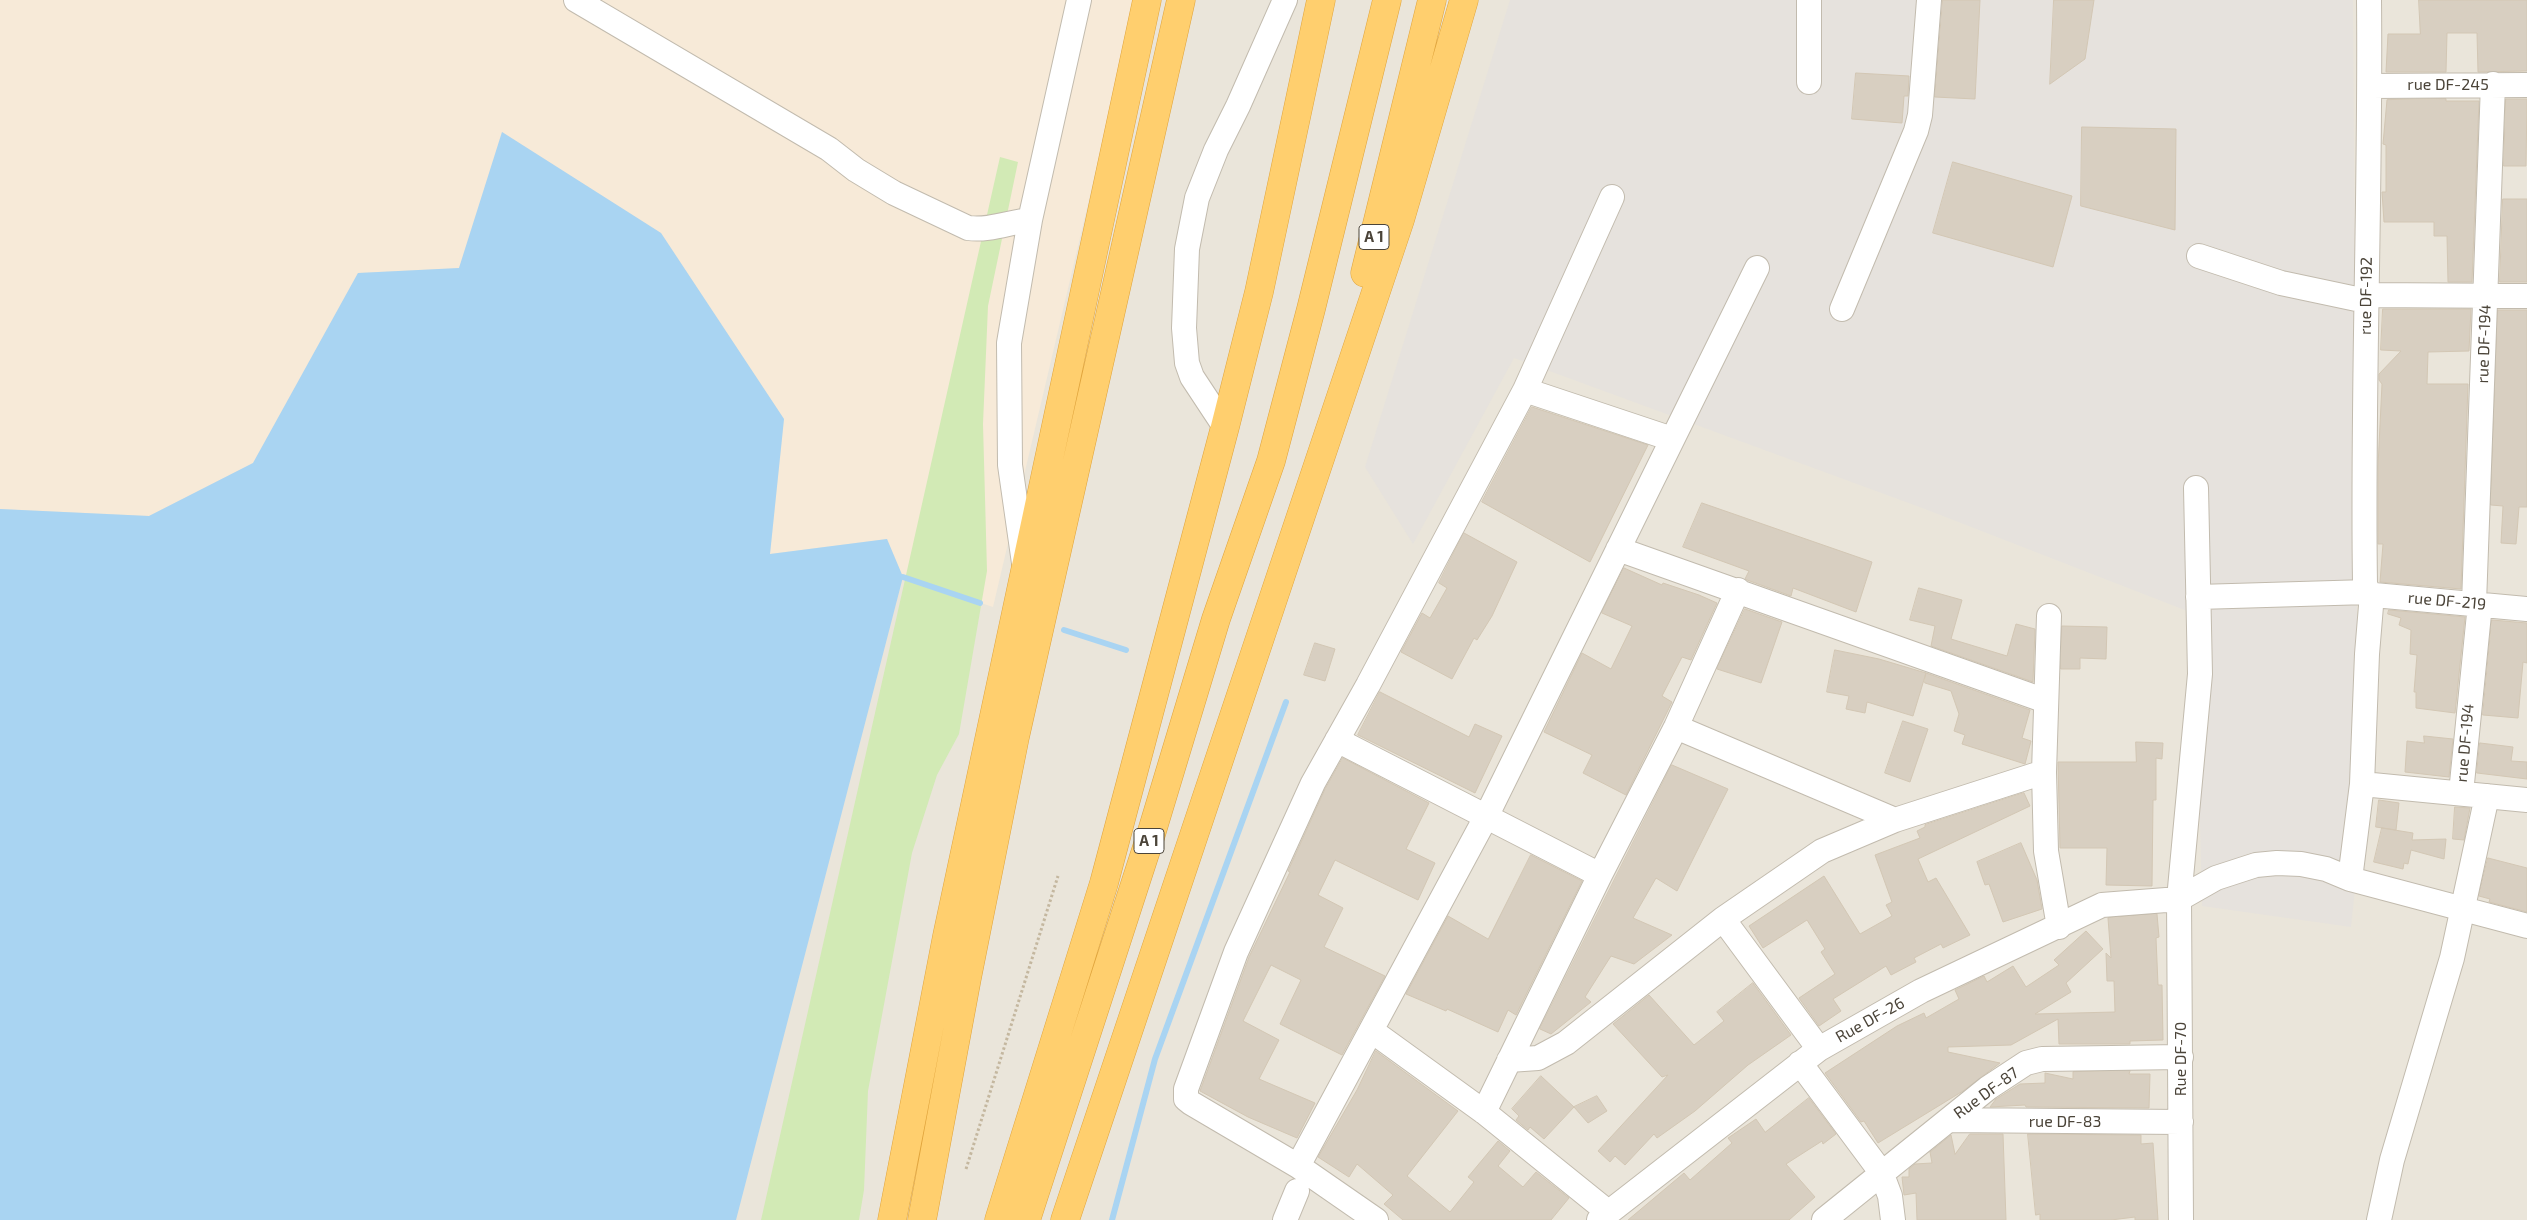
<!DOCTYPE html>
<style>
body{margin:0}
canvas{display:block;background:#f6f3ec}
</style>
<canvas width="2527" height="1220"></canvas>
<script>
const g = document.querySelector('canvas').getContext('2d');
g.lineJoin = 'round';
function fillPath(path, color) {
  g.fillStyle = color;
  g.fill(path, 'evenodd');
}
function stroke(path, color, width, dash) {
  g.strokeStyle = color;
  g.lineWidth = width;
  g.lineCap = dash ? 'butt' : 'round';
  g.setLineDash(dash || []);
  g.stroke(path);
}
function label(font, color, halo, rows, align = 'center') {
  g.font = font + ' "Exo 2",sans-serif';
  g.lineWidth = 5;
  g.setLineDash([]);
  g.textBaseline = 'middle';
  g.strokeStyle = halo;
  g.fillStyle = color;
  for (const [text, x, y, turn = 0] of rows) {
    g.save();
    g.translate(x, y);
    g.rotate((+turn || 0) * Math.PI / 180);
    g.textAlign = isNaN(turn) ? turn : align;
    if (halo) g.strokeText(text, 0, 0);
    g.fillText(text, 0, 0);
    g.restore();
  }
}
fillPath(new Path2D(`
 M0,0H2527V1220H0Z`), '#eae5da');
fillPath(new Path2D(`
 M0,0H1136L993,607L903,577L887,539L770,554L784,419L661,233L502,132L459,268L358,273L253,463L149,516L0,509Z`), '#f7ead8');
fillPath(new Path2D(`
 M1510,0H2353L2357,623L2381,641L2351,927L2202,906L2195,614L1925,509L1514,358L1413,544L1365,467Z`), '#e6e2dd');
fillPath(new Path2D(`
 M1000,157L1018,162L988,306L983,424L987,571L959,734L937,775L912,853L868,1091L864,1190L859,1220H761Z`), '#d2eab5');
fillPath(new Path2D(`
 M502,132L661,233L784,419L770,554L887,539L903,577L736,1220H0V509L149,516L253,463L358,273L459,268Z`), '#a9d4f2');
stroke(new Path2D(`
 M903,577L980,603
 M1064,630L1126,650
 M1112,1220L1155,1059L1286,702`), '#a9d4f2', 6);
const building = new Path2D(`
 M1943,0H1980L1975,99L1935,97Z
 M2054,0H2094L2085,59L2050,84Z
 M2419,0H2527V71L2478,72L2477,33H2447L2446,72H2386L2388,34H2420Z
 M1856,73L1909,76L1908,96H1904L1902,123L1852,119Z
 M2446,99V101H2479L2472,282H2448L2447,236H2434V222H2384L2382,192H2386V145L2383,144L2387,100Z
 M2506,99H2527L2526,166H2504Z
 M2082,127L2176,129L2175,230L2081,206Z
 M1953,162L2072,196L2053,267L1933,233Z
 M2503,199H2527V282H2500Z
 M2383,309H2471L2469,351L2428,352L2427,384H2468L2461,589L2380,582L2383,544H2378V466L2382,384L2379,380V374L2401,351L2381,350Z
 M2498,310H2527V507H2519L2516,544L2501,543L2503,506L2491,505Z
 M1532,407L1648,445L1590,562L1482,502Z
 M1702,503L1872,562L1856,612L1793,588L1791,596L1747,580L1745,579L1749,571L1683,547Z
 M1464,533L1517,562L1492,616L1477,640L1474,638L1452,679L1401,652L1422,613L1430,618L1447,588L1439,583Z
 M1624,568L1662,585L1663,583L1699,595L1717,603L1691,660L1682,657L1662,696L1672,702L1626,795L1583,773L1592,755L1544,732L1582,653L1611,669L1632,626L1602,613Z
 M1919,588L1962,600L1951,639L2007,656L2016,624L2035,629L2033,682L1931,646L1935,626L1910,620Z
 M1745,609L1782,622L1761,683L1717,669Z
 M2389,610L2465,617L2455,713L2416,708V692H2414L2417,655L2410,654L2411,630L2399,625L2401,618L2388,614Z
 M2492,620L2527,623V663L2523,662L2518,718L2483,715Z
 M2062,626L2107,627L2106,659L2080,658V669H2061Z
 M1315,643L1335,649L1325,681L1304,675Z
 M1835,650L1879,659L1926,673L1913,716L1867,702L1865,713L1846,709L1849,696L1827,692Z
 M1926,673L2030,710L2022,738L2031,741L2025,764L1962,744L1965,735L1954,731L1959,714L1951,691L1925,683Z
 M1380,692L1469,737L1475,724L1502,736L1475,793L1358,735Z
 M1903,721L1928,729L1910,782L1885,773Z
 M2424,736L2453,739L2449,777L2405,772L2407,741L2424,743Z
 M2136,742L2163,743L2162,759L2156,758V800H2153L2152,886L2106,885L2107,848H2060L2058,762H2136Z
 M2480,743L2513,747L2511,761L2527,762V779L2477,773Z
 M1343,758L1429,803L1406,849L1435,863L1418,900L1335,860L1318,895L1343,908L1324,947L1385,976L1342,1055L1280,1024L1301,980L1271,965L1243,1021L1279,1040L1259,1079L1315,1103L1297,1138L1248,1117L1200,1091L1249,957L1290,872L1288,871L1325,789Z
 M1672,765L1728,789L1677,891L1656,878L1633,918L1672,935L1634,964L1611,956L1585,997L1591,1002L1551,1034L1540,1029Z
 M2024,793L2030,806L1918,859L1928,882L1936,878L1970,935L1943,948L1941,944L1914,958L1916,962L1891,975L1886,966L1833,999L1841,1011L1819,1026L1799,998L1835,974L1821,952L1825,949L1807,920L1763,948L1749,926L1824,876L1860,934L1892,916L1886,905L1892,902L1875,855L1920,838L1917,831L1925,827V825Z
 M2379,800L2399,803L2396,830L2376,827Z
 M2455,807L2470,808L2464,840L2453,839Z
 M2382,828L2413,833L2412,840L2446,839L2444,859L2411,850L2408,864L2404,863L2403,869L2374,862Z
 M2021,843L2037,880L2042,909L2003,922L1989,884L1985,885L1977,862Z
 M1531,855L1582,881L1516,1015L1508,1010L1498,1032L1447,1009L1446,1011L1406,994L1448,916L1488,939Z
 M2488,858L2527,868V912L2489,902L2490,899L2479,896Z
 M2157,914L2159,937L2156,938L2158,985H2162L2163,1040L2130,1041V1044H2059L2058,1019L2011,1045L1948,1047V1052L2000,1063L1963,1091L1878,1143L1864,1121L1861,1122L1825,1073L1897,1026L1924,1013L1926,1018L1959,999L1955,990L1984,976L1987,982L2013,966L2026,987L2059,965L2054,960L2086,931L2103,949L2066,983L2071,992L2035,1014L2115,1012L2114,981H2107L2106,953L2111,958L2108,918Z
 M1753,983L1791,1035L1748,1065L1695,1111L1657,1138L1654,1134L1625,1165L1615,1156L1610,1162L1598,1151L1668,1075L1662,1077L1613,1024L1649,995L1694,1045L1724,1021L1717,1012Z
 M1376,1051L1458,1111L1407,1176L1450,1212L1474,1182L1468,1177L1498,1141L1510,1151L1498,1166L1523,1187L1536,1172L1569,1198L1551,1220H1403L1384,1204L1393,1195L1357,1164L1349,1177L1318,1157L1357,1090Z
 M2130,1071L2129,1074H2150L2149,1108L2026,1107L2025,1105L1990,1107L1996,1099L2020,1084L2045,1083V1073L2073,1079V1072Z
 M1541,1076L1574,1107L1544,1139L1530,1127L1528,1130L1516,1120L1519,1116L1512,1109Z
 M1597,1096L1607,1111L1588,1123L1574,1107Z
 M1809,1098L1836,1134L1823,1144L1822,1141L1786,1164L1815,1197L1789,1220H1628L1684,1173L1690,1180L1732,1143L1728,1138L1756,1119L1765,1132Z
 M1970,1134H2003L2006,1220H1917L1916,1193L1904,1195L1902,1177H1909V1169L1915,1164L1932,1163L1930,1152L1951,1135L1955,1154Z
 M2028,1134L2141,1135V1144L2153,1143L2158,1220H2135V1217L2111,1220H2040V1214L2036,1215Z`);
fillPath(building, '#d8cfc1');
stroke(building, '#d3c7b4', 1);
const minor = new Path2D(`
 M576,0L829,149L856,170L894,193L968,228C989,231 1010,222 1030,220
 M1809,82V0
 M2370,86L2527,85
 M2199,256L2281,283L2366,301
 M2366,295L2527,296
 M1842,309L1916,131L1920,115L1929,0
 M1525,390L1672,439
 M1225,427L1192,377L1187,363L1184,328L1187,249L1197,198L1216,150L1238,106L1285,0
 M1618,549L2046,701
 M1024,563L1010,465L1009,343L1030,220L1079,0
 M2368,592L2365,584C2362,389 2371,195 2369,0
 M2198,597L2368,592L2374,595L2527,609
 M2474,603L2493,84
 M2049,616L2044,772L2046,851L2059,927
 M1676,727L1895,820
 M1337,740L1600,875
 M2362,784L2527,800
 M2461,793L2480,604
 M2350,879L2362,784L2367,654L2372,594
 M1723,919L1819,1049
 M1372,1031L1484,1112L1608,1212
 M1509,1060L1538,1058L1566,1043L1723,919L1822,851L1895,820L2044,772
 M1800,1063L1881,1172L1890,1196L1893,1220
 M1484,1112L1600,875L1676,727L1738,590
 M1949,1120L2181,1122
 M1298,1166L1486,817L1757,268
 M1285,1220L1297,1191
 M1376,1220L1298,1166L1191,1103L1186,1099V1089L1236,952L1313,783L1368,685L1525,390L1612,197
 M1599,1220L1819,1049L1921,991L2102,905L2179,899L2216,878L2256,865L2277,863L2301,864L2326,869L2350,879L2527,926
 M1824,1220L1988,1088L2026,1063L2042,1059L2181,1057
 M2181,1220L2179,899L2200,674L2196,488
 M2379,1220L2392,1160L2452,958L2487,796`);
const highway = new Path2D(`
 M1365,273L1432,0
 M892,1220L947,936L1147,0
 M922,1220L967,978L1015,737L1181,0
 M999,1220L1104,883L1225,427L1259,292L1321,0
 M1026,1220L1149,841L1216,619L1271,461L1311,309L1387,0
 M1065,1220L1400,220L1464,0`);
stroke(minor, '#c2bbae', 26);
stroke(highway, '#e0a43c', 29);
stroke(new Path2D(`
 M966,1169L1058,876`), '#c4b79f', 3, [2.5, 2.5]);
stroke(minor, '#fff', 24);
stroke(highway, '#ffcf6e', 28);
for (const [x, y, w] of [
 [1374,237,30],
 [1149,841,30]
]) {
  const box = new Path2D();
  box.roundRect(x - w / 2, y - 12.5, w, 25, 4);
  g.fillStyle = '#fff';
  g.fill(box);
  stroke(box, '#4b4439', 1);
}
label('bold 15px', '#4b4439', null, [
 ["A 1",1374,237],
 ["A 1",1149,841]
]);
label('16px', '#4b4439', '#fff', [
 ["rue DF-245",2448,85],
 ["rue DF-192",2366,296,-89],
 ["rue DF-194",2484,344,-88],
 ["rue DF-219",2447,601,5],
 ["rue DF-194",2465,743,-85],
 ["Rue DF-26",1870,1020,-29],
 ["Rue DF-70",2181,1059,-90],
 ["Rue DF-87",1986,1093,-36],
 ["rue DF-83",2065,1122]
]);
</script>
